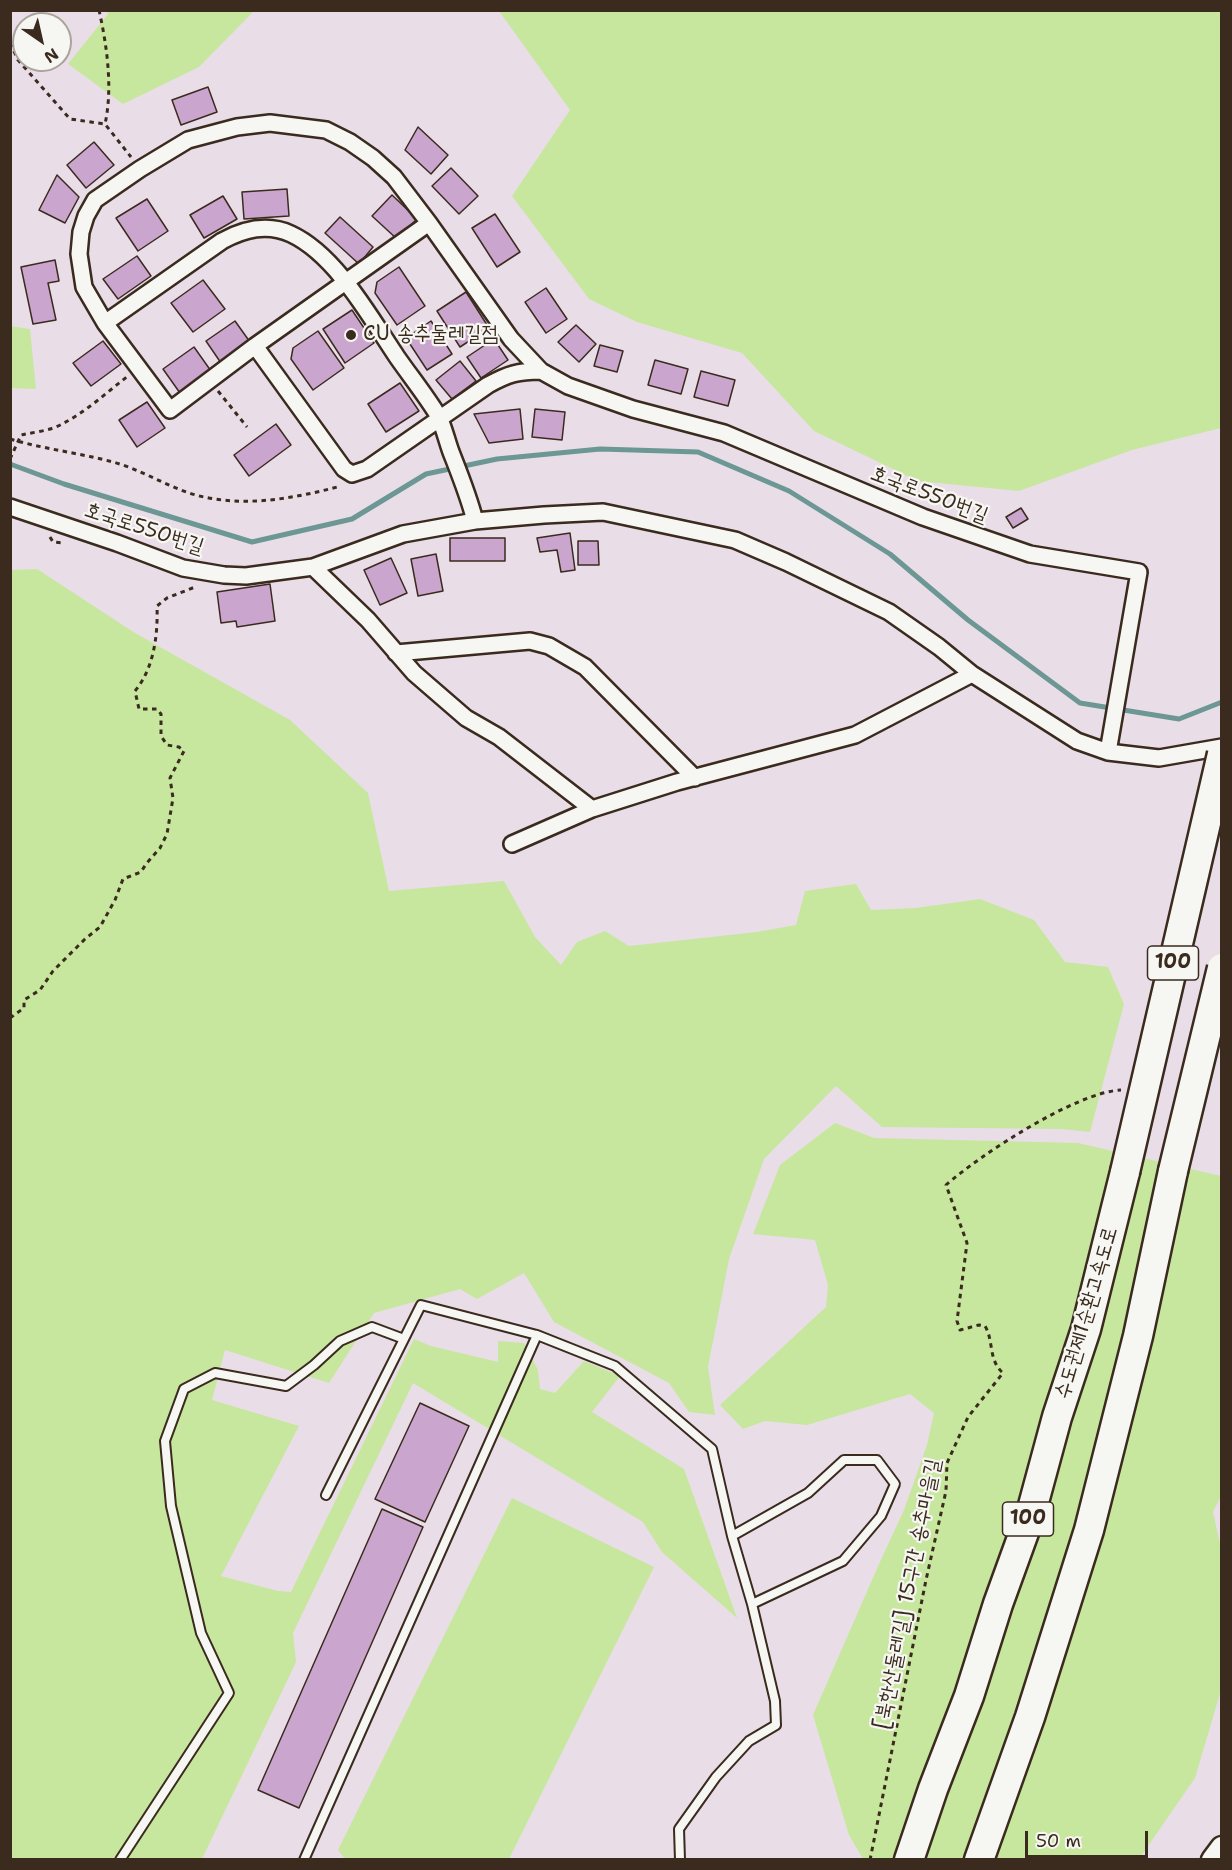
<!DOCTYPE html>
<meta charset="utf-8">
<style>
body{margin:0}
#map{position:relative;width:1232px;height:1870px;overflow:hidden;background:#e9dee7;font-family:"Shantell Sans",sans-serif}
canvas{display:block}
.frame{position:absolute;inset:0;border:12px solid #3b2a1e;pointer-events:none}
.north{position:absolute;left:12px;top:12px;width:60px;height:60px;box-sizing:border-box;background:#f6f6f2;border:2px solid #aba49d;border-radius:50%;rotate:146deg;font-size:16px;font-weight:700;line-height:24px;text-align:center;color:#3b2a1e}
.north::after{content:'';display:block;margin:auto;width:21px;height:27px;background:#3b2a1e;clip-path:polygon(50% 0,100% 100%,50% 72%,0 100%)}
.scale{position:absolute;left:1025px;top:1831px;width:123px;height:27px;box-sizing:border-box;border:3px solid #3b2a1e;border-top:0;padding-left:8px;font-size:18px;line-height:21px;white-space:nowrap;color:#3b2a1e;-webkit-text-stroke:4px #f6f6f2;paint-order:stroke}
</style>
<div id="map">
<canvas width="1232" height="1870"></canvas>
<div class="frame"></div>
<div class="north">N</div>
<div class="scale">50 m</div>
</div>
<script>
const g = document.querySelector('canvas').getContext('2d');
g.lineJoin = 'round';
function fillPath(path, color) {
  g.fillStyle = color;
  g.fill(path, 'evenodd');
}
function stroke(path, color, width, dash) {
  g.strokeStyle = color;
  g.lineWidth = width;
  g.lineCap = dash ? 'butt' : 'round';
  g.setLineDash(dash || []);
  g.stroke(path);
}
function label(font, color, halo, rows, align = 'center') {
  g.font = font + ' "Shantell Sans","Poor Story",sans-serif';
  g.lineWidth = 4.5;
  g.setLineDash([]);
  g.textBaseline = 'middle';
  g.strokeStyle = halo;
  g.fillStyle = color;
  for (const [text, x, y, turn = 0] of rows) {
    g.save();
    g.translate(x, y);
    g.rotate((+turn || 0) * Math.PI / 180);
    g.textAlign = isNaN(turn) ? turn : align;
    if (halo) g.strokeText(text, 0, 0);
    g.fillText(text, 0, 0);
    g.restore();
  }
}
fillPath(new Path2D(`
 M106,11H254L199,67L123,104L68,64L108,14Z
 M499,11H1221V428L1132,450L1019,491L918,481L814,431L742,353L637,322L589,299L512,196L570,110Z
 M10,326L30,329L36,389L11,388Z
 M37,569L135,633L290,720L368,793L389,891L504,881L535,937L561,965L577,942L605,931L629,946L757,932L796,925L805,891L856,884L871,910L916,908L980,899L1034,920L1065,962L1108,967L1124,1004L1090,1132L1061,1129L882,1127L836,1086L764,1159L729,1259L708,1367L715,1415L689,1412L669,1383L554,1322L524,1273L477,1299L460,1289L374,1313L329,1383L225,1350L212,1400L299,1426L221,1576L278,1591L291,1592L414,1339L431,1346L498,1362V1341L524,1343L538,1370L540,1389L555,1393L584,1361L620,1376L592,1412L684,1469L737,1618L662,1552L643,1522L413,1383L293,1633L296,1662L202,1859H11L10,570Z
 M835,1123L874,1138L1078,1143L1221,1176L1222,1494L1213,1512L1222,1553L1221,1690L1195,1778L1139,1859H863L849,1835L813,1715L879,1564L904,1510L927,1445L934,1413L910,1394L807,1425L765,1421L743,1429L720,1405L826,1307L828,1285L815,1240L753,1234L780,1165Z
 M512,1498L654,1567L509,1859H345L338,1850Z`), '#c7e69e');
stroke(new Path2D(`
 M10,464L64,484L252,542L352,519L426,474L497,459L600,449L698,452L789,491L890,554L968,620L1080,703L1179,719L1222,702`), '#6c9795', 5);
const building = new Path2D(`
 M208,87L217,112L181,125L172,100Z
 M418,127L448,155L431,174L405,150Z
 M94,142L114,165L86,188L67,165Z
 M451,168L478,196L459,214L432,186Z
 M57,175L79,197L65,223L39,210Z
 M287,189L289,216L244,219L242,192Z
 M392,195L417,219L397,239L372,216Z
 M223,196L237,219L204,238L190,215Z
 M147,199L168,231L138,251L116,218Z
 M495,214L520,252L497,267L472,228Z
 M340,217L373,247L359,264L325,233Z
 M137,256L151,276L118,299L103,279Z
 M55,260L59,281L48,283L56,320L33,324L21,267Z
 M399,267L425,306L397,325L375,293L377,282Z
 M203,280L225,309L193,332L171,303Z
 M546,288L567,319L546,333L525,302Z
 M466,292L489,328L460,347L437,311Z
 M352,310L374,343L345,363L323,329Z
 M235,321L250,342L221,363L206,341Z
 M431,321L452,354L427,370L406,338Z
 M576,325L596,344L579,362L558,342Z
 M318,331L344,368L313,390L291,359L293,348Z
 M494,339L508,360L481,378L467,357Z
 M103,341L121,364L91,386L73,363Z
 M600,345L623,351L617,372L594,366Z
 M194,347L211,371L180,393L163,369Z
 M655,360L688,369L681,394L648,385Z
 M460,361L476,381L452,399L436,380Z
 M701,371L735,380L728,406L694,397Z
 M400,383L419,411L386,432L368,404Z
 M147,402L165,428L137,447L119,420Z
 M520,409L523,439L489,443L474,414Z
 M535,409L565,412L562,440L532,437Z
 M276,424L291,445L249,476L234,455Z
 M1021,508L1028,519L1013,528L1006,517Z
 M570,533L575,570L561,572L557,550L540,552L537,538Z
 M450,538H505V561H450Z
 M578,541H598L599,565H578Z
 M436,554L443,591L418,596L411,559Z
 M391,558L407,593L380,605L364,570Z
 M270,584L275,621L237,627L236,621L221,623L217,592Z
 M420,1403L469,1426L425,1522L375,1499Z
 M382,1509L423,1527L299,1808L258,1790Z`);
fillPath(building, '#caa5cd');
stroke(building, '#3b2a1e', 1.5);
const lane = new Path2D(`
 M326,1495L421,1305L537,1335
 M732,1536L752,1604
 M120,1860L229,1693L201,1633L171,1506L165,1441L184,1389L215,1373L286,1386L314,1365L340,1341L372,1327L404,1339
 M304,1860L537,1335L615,1366L712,1449L732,1536L808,1493L844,1460H877L895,1484L881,1516L843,1561L752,1604L775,1701L776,1725L749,1741L716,1777L679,1829L680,1860`);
const street = new Path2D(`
 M105,323L222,241C244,229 267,223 291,234C336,255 370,317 397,357C411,377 427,397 439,417C444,428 447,441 451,452C460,475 469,497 475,521
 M255,346L344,469L352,474L367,469L488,385C508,374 518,371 541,371L511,339L429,223L394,177L373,158L350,142L326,130L270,123L237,127L188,140L140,169L95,200L86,216L81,232L79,254L84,287L105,323L170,410L255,346L429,223
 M541,371L568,386L633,409L724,433L923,517L1030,554L1139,572L1108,752
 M10,507L117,543L183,568L224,575L246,576L313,567L403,534L475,521L544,515L603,512L735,540L786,562L889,612L939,647L972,674L1077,741L1108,752L1159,758L1222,747
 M313,567L368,620L414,673L466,718L499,737L592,809
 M396,653L530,641L549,646L585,667L695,778
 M512,844L592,809L677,782L855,735L972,674`);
const secondary = new Path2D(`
 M1213,1860L1222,1848`);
const highway = new Path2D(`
 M909,1860L933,1789L969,1696L998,1604L1031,1513L1057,1417L1086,1329L1125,1172
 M979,1860L1030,1717L1089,1530L1138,1336L1173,1171`);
stroke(lane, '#3b2a1e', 12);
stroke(street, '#3b2a1e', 20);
stroke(secondary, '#3b2a1e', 27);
stroke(highway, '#3b2a1e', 33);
stroke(new Path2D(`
 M99,10C107,46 113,88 105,124L131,157
 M10,43L18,60L70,119L105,124
 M218,391L247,427
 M10,439C44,449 79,453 113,462C139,469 163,484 189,493C239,509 292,499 341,486
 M10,459L21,435C34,432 50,431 62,424C86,412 107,392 128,376
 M50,537L53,542L65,543
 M10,1018L24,1008V1000L40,990L53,971L85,939L100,927L115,900L123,879L141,872L146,864L160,848L167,834L173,798L170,778L184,751L179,747L167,745L161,736V714L157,709H139L135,691C154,668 158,635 157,606L167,598L195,587
 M870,1860L926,1580L946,1491L947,1463L968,1417L1003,1373C988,1360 994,1341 985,1326L979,1325L960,1330L957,1321L967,1243L946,1185C980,1155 1076,1092 1121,1090`), '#3b2a1e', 3, [4.5, 4.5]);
stroke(lane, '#f6f6f2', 8);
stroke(street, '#f6f6f2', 15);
stroke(secondary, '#f6f6f2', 22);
stroke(highway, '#f6f6f2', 28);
const highwayBridge = new Path2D(`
 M1173,1171L1222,968
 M1125,1172L1222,754`);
stroke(highwayBridge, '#3b2a1e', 33, []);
stroke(highwayBridge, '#f6f6f2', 28);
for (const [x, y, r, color] of [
 [351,335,6,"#3b2a1e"]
]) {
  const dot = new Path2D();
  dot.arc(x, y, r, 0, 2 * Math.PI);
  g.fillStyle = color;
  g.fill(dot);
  stroke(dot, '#f6f6f2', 2);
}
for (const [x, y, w] of [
 [1173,963,51],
 [1028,1519,51]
]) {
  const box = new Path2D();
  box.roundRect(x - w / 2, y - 17, w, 34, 4.5);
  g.fillStyle = '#f6f6f2';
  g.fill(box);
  stroke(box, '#3b2a1e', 1.5);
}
label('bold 20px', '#3b2a1e', null, [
 ["100",1173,963],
 ["100",1028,1519]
]);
label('21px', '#3b2a1e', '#f6f6f2', [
 ["CU 송추둘레길점",363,335]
], 'left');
label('21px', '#3b2a1e', '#f6f6f2', [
 ["호국로550번길",929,495,21],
 ["호국로550번길",144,529,18],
 ["수도권제1순환고속도로",1087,1313,-74],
 ["[북한산둘레길] 15구간 송추마을길",908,1594,-79]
]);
</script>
